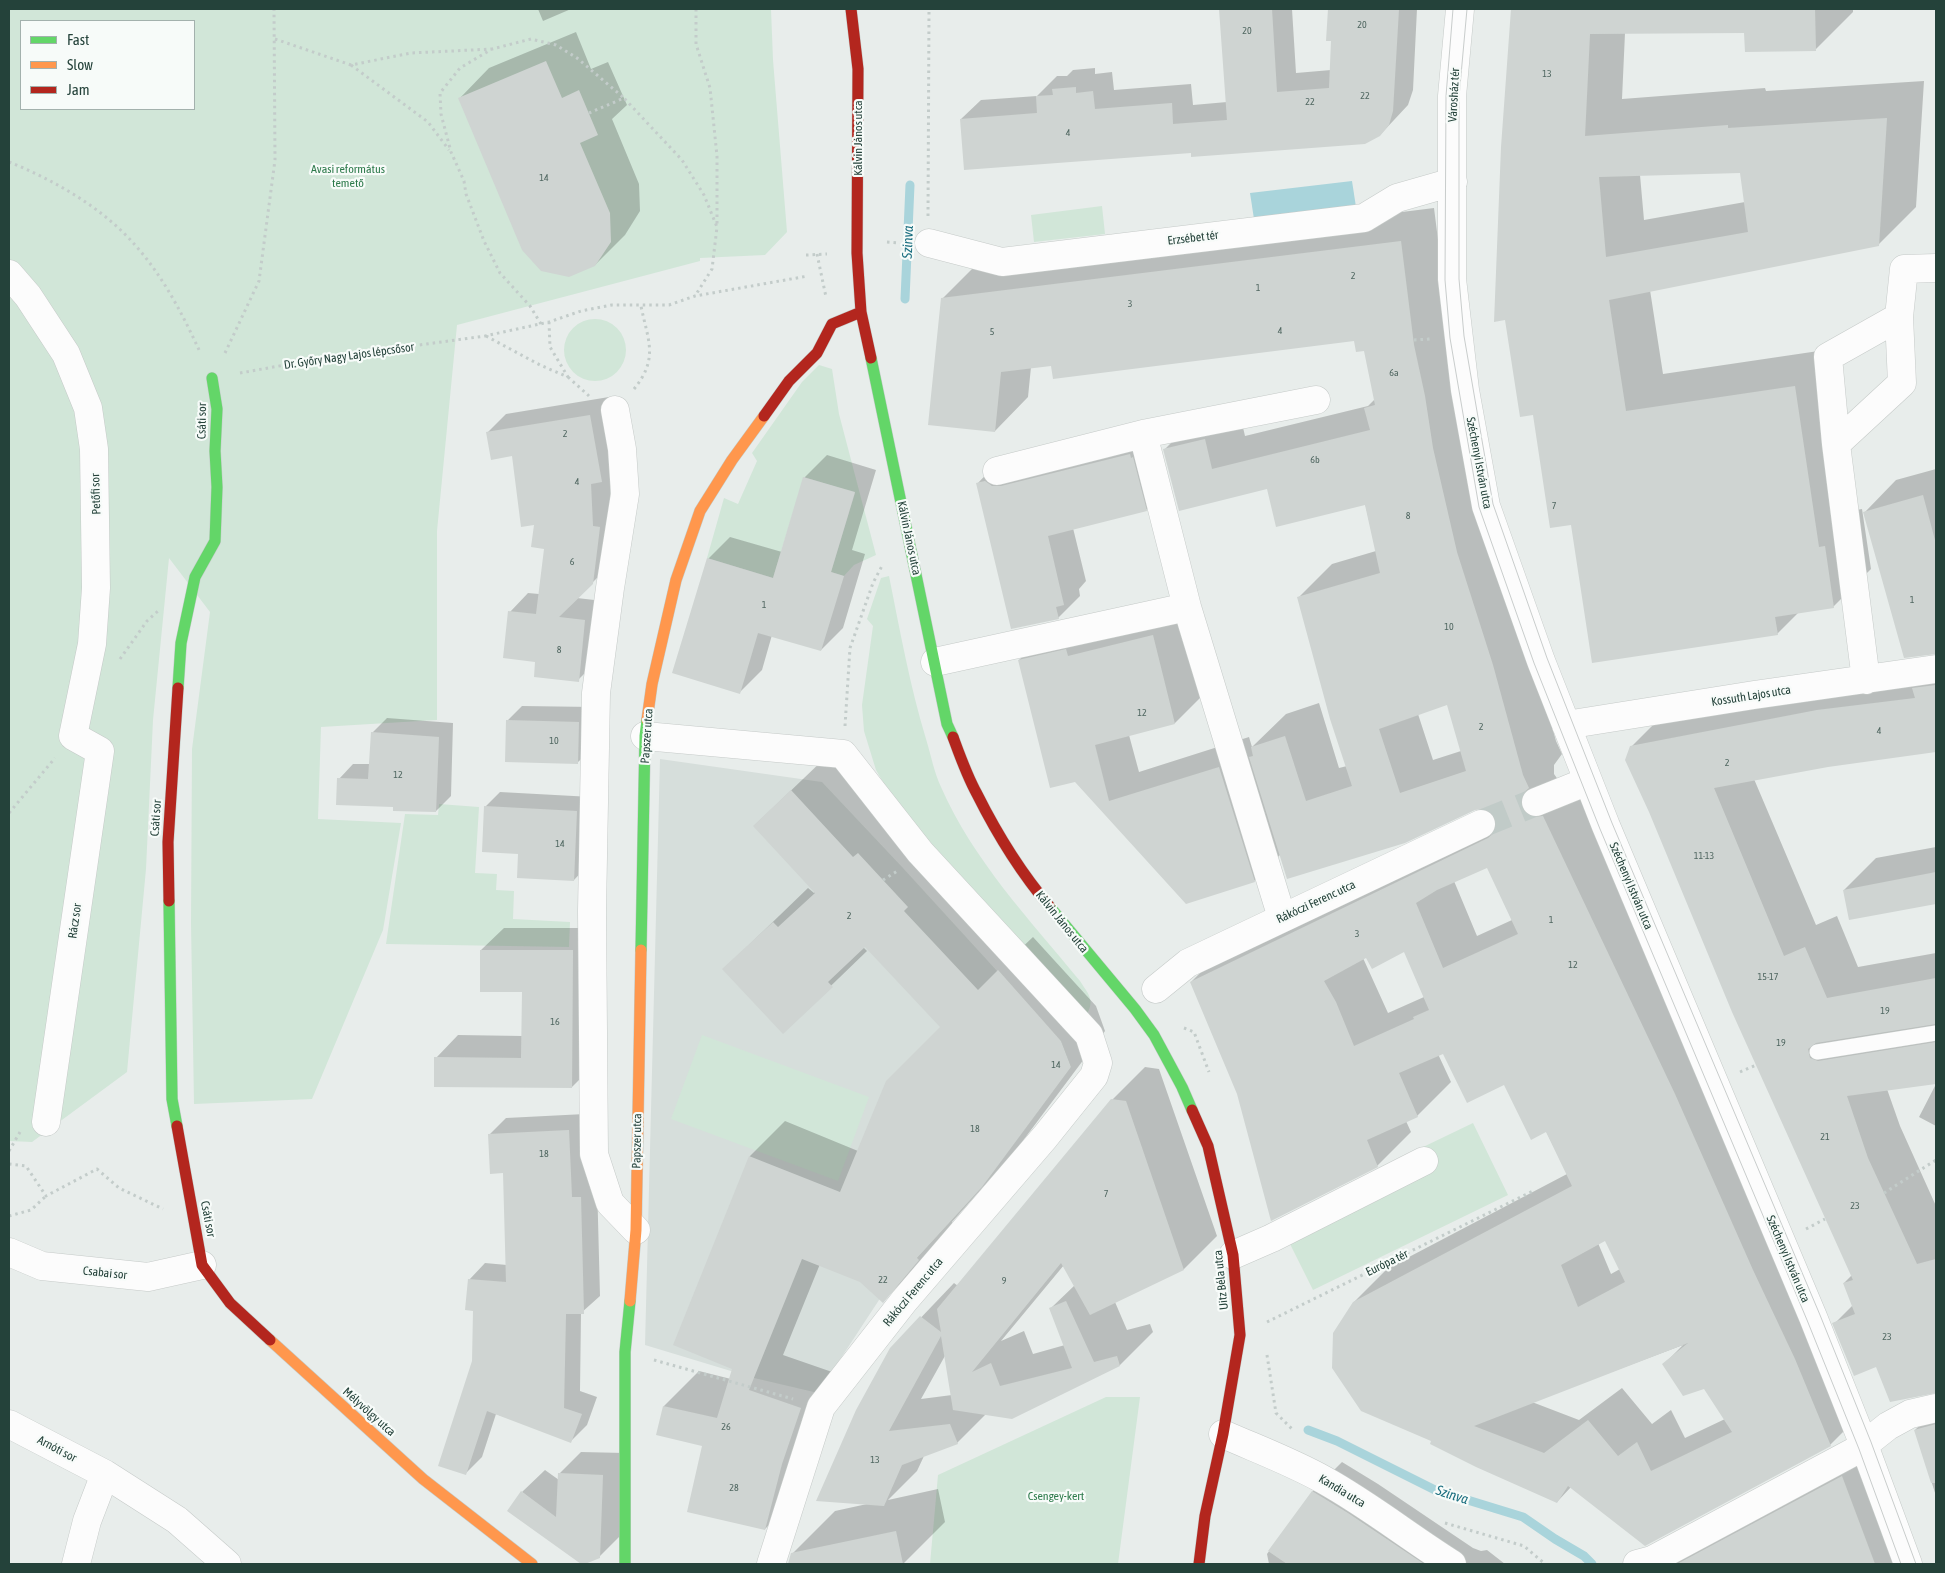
<!DOCTYPE html>
<meta charset="utf-8">
<style>
body{margin:0}
#map{position:relative;width:1945px;height:1573px;overflow:hidden;background:#e8edeb;font-family:"Asap Condensed",sans-serif}
canvas{display:block}
.frame{position:absolute;inset:0;border:10px solid #24423a;pointer-events:none}
.legend{position:absolute;left:20px;top:20px;width:175px;height:90px;box-sizing:border-box;background:#f7fbf9;border:1px solid #a3b1ad;margin:0;padding:6px 9px;list-style:none;font-size:15px;color:#24423a}
.legend li{display:flex;align-items:center;gap:10px;height:25px}
.legend b{width:25px;border:1px solid #a3b1ad}
</style>
<div id="map">
<canvas width="1945" height="1573"></canvas>
<div class="frame"></div>
<ul class="legend">
<li><b style="height:6px;background:#63d668"></b>Fast</li>
<li><b style="height:6px;background:#ff974d"></b>Slow</li>
<li><b style="height:6px;background:#b3261e"></b>Jam</li>
</ul>
</div>
<script>
const g = document.querySelector('canvas').getContext('2d');
g.lineJoin = 'round';
function fillPath(path, color) {
  g.fillStyle = color;
  g.fill(path, 'evenodd');
}
function stroke(path, color, width, dash) {
  g.strokeStyle = color;
  g.lineWidth = width;
  g.lineCap = dash ? 'butt' : 'round';
  g.setLineDash(dash || []);
  g.stroke(path);
}
function label(font, color, halo, rows, align = 'center') {
  g.font = font + ' "Asap Condensed",sans-serif';
  g.lineWidth = 4.5;
  g.setLineDash([]);
  g.textBaseline = 'middle';
  g.strokeStyle = halo;
  g.fillStyle = color;
  for (const [text, x, y, turn = 0] of rows) {
    g.save();
    g.translate(x, y);
    g.rotate((+turn || 0) * Math.PI / 180);
    g.textAlign = isNaN(turn) ? turn : align;
    if (halo) g.strokeText(text, 0, 0);
    g.fillText(text, 0, 0);
    g.restore();
  }
}
fillPath(new Path2D(`
 M660,759L822,782L903,868L1061,1041L1071,1067L980,1189L879,1300L818,1393L754,1378L645,1345Z`), '#d6dedb');
fillPath(new Path2D(`
 M9,9H771L773,60L787,232L765,255L700,258V261L457,325L437,531V720L321,727L318,819L401,823L383,930L312,1099L194,1104L191,923L192,749L210,612L169,558L153,720L146,869L127,1072L32,1142L9,1141ZM21,21H194V109H21Z
 M1102,206L1105,234L1034,242L1031,215Z
 M564 350a31 31 0 1 1 62 0a31 31 0 1 1-62 0Z
 M819,365L832,369L839,414L876,555L854,565L844,576L831,572L855,493L804,477L773,578L707,558L724,498L738,504L757,461L752,453L802,382Z
 M889,576C900,631 910,686 926,739C931,755 934,772 941,787C973,860 1029,919 1080,981C1089,995 1096,1001 1085,1017L903,817L876,770L864,731L862,705L873,626L867,619L881,578Z
 M439,804L479,807L475,873L497,874L496,890L514,891L513,919L570,922L569,947L386,944L405,814L438,815Z
 M702,1035L869,1097L838,1181L671,1119Z
 M1473,1123L1508,1195L1313,1290L1288,1240L1421,1148Z
 M1106,1397H1140L1118,1564H930L938,1475Z`), '#d1e6d8');
fillPath(new Path2D(`
 M1352,181L1356,207L1254,219L1250,193Z`), '#a9d4db');
fillPath(new Path2D(`
 M538,9H571L543,21Z
 M1220,9H1292L1296,73L1331,70L1332,40L1327,39L1329,9H1417L1413,90L1408,105L1380,135L1192,151L961,119L981,100L1037,96L1057,76H1067L1073,70L1095,68V74L1112,72L1114,90L1191,84L1193,105L1227,102Z
 M1512,9H1853V12L1815,50L1746,32L1625,33L1622,99L1765,88L1766,91L1924,81L1916,207L1878,245L1650,290L1663,374L1832,349L1856,510L1862,509L1871,569L1833,607L1799,612L1777,634L1572,524L1502,147ZM1741,172L1745,202L1644,220L1640,175Z
 M576,32L591,69L608,62L627,105L612,119L639,184L640,211L625,235L595,265L460,98L489,68Z
 M1434,208L1447,311L1526,631L1556,741L1562,754L1554,765V774L1559,781L1576,783L1863,1412L1830,1445L1571,1487L1557,1502L1433,1440L1354,1302L1388,1268L1567,1174L1546,1131L1505,1083L1444,1052L1438,1054L1451,1082L1417,1116L1406,1121L1411,1132L1377,1166L1238,1093L1191,982L1225,948L1497,817L1491,810L1483,807L1281,854L1254,881L1186,902L1075,781L1019,660L1049,630L1182,605L1205,693L1175,723L1129,735L1139,772L1249,737L1252,747L1286,714L1319,703L1339,768L1347,766L1299,597L1332,564L1376,551L1365,503L1267,487L1180,509L1164,450L1198,416L1238,406L1245,436L1368,406L1375,399L1365,350L1355,340L1031,367L1028,397L995,431L942,299L976,265ZM1448,704L1461,751L1433,760L1418,714ZM1522,803L1523,813L1520,805ZM1487,866L1512,920L1477,936L1454,881ZM1404,950L1424,997L1388,1013L1363,958ZM1605,1239L1620,1269L1611,1274L1598,1243ZM1683,1345L1664,1364L1704,1388L1725,1419L1685,1438L1671,1410L1652,1424L1622,1388L1579,1420L1532,1402Z
 M609,397L621,462L610,473L612,563L577,598L603,601L597,661L578,680L536,661L510,612L528,593L539,594L545,548L535,524L513,455L487,433L506,414Z
 M1152,432L1168,488L1146,510L1073,528L1086,581L1079,589L1080,596L1058,618L977,484L999,461Z
 M827,455L876,470L852,550L865,554L843,628L821,650L772,635L762,670L740,692L708,559L730,537L782,552L804,478Z
 M1936,469V653L1934,652L1865,512L1896,480Z
 M1936,666V751L1827,765L1754,779L1816,925L1837,916L1858,967L1936,953V1083L1887,1089L1900,1126L1936,1206V1392L1877,1366L1834,1324L1853,1305L1844,1283L1852,1275L1650,811L1631,747L1663,715Z
 M522,706L594,707L593,748L578,762L507,721Z
 M387,718L453,723L451,796L436,811L394,806L339,779L353,764H370L372,733Z
 M827,756L1013,956L1033,937L1096,1006L1105,1031L1016,1150L952,1222L953,1224L918,1266L883,1301L861,1281L820,1264L783,1355L835,1373L800,1494L765,1529L704,1445L658,1434L664,1406L699,1371L731,1379L734,1368L675,1344L750,1156L785,1121L858,1151L942,1027L866,945L863,947L867,951L783,1032L724,969L808,888L814,893L816,891L754,826Z
 M500,792L592,797L588,865L574,880L519,853L485,807Z
 M1936,847V902L1850,919L1844,890L1876,858Z
 M504,928H594V1065L572,1087L436,1058L458,1035L523,1036V991L481,950Z
 M1145,1067L1159,1069L1217,1236L1184,1269L1115,1302L1127,1330L1150,1324L1153,1332L1120,1365L986,1414L957,1443L924,1456L917,1471L888,1500L938,1489L945,1522L903,1564H795L793,1553L835,1511L867,1504L891,1349L954,1283L958,1286L1112,1100ZM1064,1265L1075,1285L1051,1308L1065,1345L1033,1354L1024,1331L1001,1341ZM946,1354L952,1395L921,1399Z
 M1936,1084V1126L1919,1117Z
 M585,1114L588,1181H597L600,1296L581,1313L580,1391L597,1397L587,1425L571,1441L496,1414L482,1457L465,1474L473,1362L474,1310L469,1280L485,1263L507,1265L504,1172L490,1134L506,1118Z
 M1936,1409V1496L1915,1430Z
 M1874,1445L1916,1564H1667Z
 M581,1452L625,1453L622,1534L599,1557L522,1492L545,1470L559,1480V1474Z
 M1342,1462L1378,1484L1473,1548L1481,1551L1487,1550L1505,1564H1269L1267,1554L1312,1492Z`), '#0003');
stroke(new Path2D(`
 M905,299L910,185
 M1308,1430L1337,1441L1435,1490L1523,1517L1555,1539L1584,1556L1592,1564`), '#a9d4db', 9);
fillPath(new Path2D(`
 M1219,9H1272L1277,92L1329,88L1331,41H1326L1328,9H1399L1393,111L1389,125L1380,136L1365,144L1191,157V153L964,170L960,119L1037,113L1036,96L1053,95L1052,89L1076,87V93L1093,91L1095,109L1172,103L1173,124L1227,120Z
 M1511,9H1815L1816,51L1745,52L1744,33L1590,34L1585,136L1728,125V128L1887,118L1879,246L1609,300L1626,411L1795,386L1819,547L1825,546L1834,608L1775,617L1778,635L1592,663L1571,525L1550,528L1533,415L1520,417L1505,320L1494,322L1501,147ZM1740,173L1748,232L1606,257L1599,177Z
 M546,61L562,98L579,90L598,135L580,143L610,213L611,242L595,266L569,277L541,271L522,250L458,98Z
 M1401,241L1414,345L1425,396L1433,448L1457,552L1493,665L1523,775L1529,788L1523,793L1521,799V807L1526,814L1533,817L1543,816L1675,1094L1753,1270L1795,1359L1831,1446L1645,1546L1568,1486L1557,1503L1476,1467L1430,1444L1431,1441L1361,1411L1332,1368L1333,1333L1353,1302L1572,1186L1546,1132L1531,1140L1504,1085L1467,1103L1443,1054L1399,1073L1418,1117L1367,1140L1378,1167L1271,1221L1237,1094L1190,982L1488,838L1494,833L1496,826L1495,818L1490,811L1483,809L1475,810L1405,843L1287,879L1249,757L1253,756L1251,747L1285,736L1306,801L1352,786L1330,719L1297,597L1380,573L1365,505L1276,527L1267,489L1179,511L1163,449L1205,439L1212,469L1370,430L1364,408L1375,405L1364,351L1356,352L1354,341L1053,379L1051,366L1001,372L995,432L928,425L941,298ZM1447,705L1466,771L1400,793L1379,729ZM1487,868L1518,934L1443,968L1416,903L1437,890ZM1404,952L1429,1010L1413,1017L1414,1019L1354,1046L1336,1002L1324,981L1366,958L1372,969ZM1605,1241L1625,1282L1578,1307L1561,1265ZM1688,1343L1662,1364L1683,1396L1704,1389L1732,1432L1651,1471L1637,1442L1618,1456L1588,1420L1544,1453L1474,1426Z
 M590,415L602,482L591,484L593,526L600,527L593,584L559,617L585,620L579,682L534,677L535,662L503,658L508,611L536,614L544,549L531,547L534,525L521,527L512,456L491,460L486,432Z
 M1130,454L1131,458L1133,457L1147,511L1048,536L1064,605L1056,607L1059,619L1011,629L976,483L985,481L992,486H1001Z
 M803,477L855,492L831,572L844,576L821,651L758,633L740,694L672,673L707,558L773,578Z
 M1923,495L1936,544V654L1904,658L1863,512Z
 M1153,635L1175,724L1095,745L1109,801L1219,767L1255,882L1186,904L1075,782L1050,788L1018,660L1066,649L1068,656Z
 M1936,685V752L1828,767L1714,788L1784,956L1805,947L1827,998L1936,978V1024L1816,1043L1808,1049L1810,1058L1818,1061L1936,1042V1084L1847,1096L1868,1158L1917,1264L1936,1259V1393L1890,1402L1876,1367L1854,1376L1832,1323L1855,1314L1843,1283L1853,1280L1732,1012L1649,812L1625,760L1630,746L1817,710L1915,698L1912,688Z
 M506,720L579,722L578,764L505,762Z
 M371,732L439,737L436,812L393,811V807L336,805L337,778L368,779Z
 M791,790L853,857L858,853L908,907L904,911L978,990L998,970L1061,1041L1071,1067L982,1187L917,1258L919,1260L883,1303L860,1282L802,1259L749,1390L801,1408L782,1464L765,1530L687,1512L702,1446L656,1435L663,1406L717,1418L732,1369L673,1345L749,1156L840,1192L886,1081L940,1027L865,947L828,982L833,987L783,1034L722,969L773,922L778,927L815,893L753,826Z
 M484,806L577,811L574,881L517,878L518,854L482,852Z
 M1936,872V904L1849,920L1843,890Z
 M480,950H573L572,1088L434,1087V1057L521,1058L522,992H480Z
 M1111,1099L1126,1101L1184,1270L1090,1315L1061,1263L972,1372L991,1363L1000,1386L1072,1368L1049,1308L1066,1301L1094,1362L1117,1356L1120,1366L1012,1419L953,1410L941,1336L889,1431L950,1424L958,1444L902,1465L884,1506L816,1501L856,1410L890,1348L920,1316L941,1332L937,1309Z
 M569,1130L572,1197H581L584,1314H566L564,1408L582,1414L571,1443L487,1411L466,1475L438,1466L472,1361L473,1311L465,1310L468,1279L506,1282L503,1173L490,1174L488,1134Z
 M1936,1424V1483H1931L1914,1430Z
 M558,1473L603,1475L600,1558L585,1564H581L507,1511L521,1491L556,1517Z
 M1842,1476L1875,1564H1677Z
 M1312,1491L1348,1513L1424,1564H1287L1268,1551Z
 M896,1531L903,1564H788L791,1553Z`), '#cfd4d2');
stroke(new Path2D(`
 M1481,824L1536,802`), '#c1cbc8', 28, [28, 14]);
const lane = new Path2D(`
 M1817,1052L1936,1033`);
const street = new Path2D(`
 M1460,9L1452,96V279L1465,390L1486,506L1541,661L1606,826L1813,1317L1864,1445L1908,1564
 M929,243L1002,262L1364,218L1397,198L1453,182
 M9,274L28,296L66,354L88,408L94,449L96,588L92,644L73,736L100,751L46,1122
 M615,410L622,449L625,494L610,588L596,693L592,911L594,1154L610,1203L636,1230
 M1143,434L1316,400
 M1836,444L1902,383L1899,317
 M1187,607L1282,918
 M935,662L1187,607L1143,434L997,471
 M1866,680L1836,444L1828,357L1899,317L1904,269L1936,268
 M1566,725L1754,695L1936,669
 M645,736L843,754L920,852L1089,1035L1098,1063L1094,1076L1045,1137L904,1301L821,1407L771,1564
 M1536,802L1588,781
 M1156,989L1188,963L1481,824
 M9,1252L42,1266L148,1277L202,1265
 M1233,1255L1272,1238L1424,1161
 M9,1424L105,1474L177,1520L227,1564
 M1223,1434C1257,1449 1292,1462 1324,1480C1369,1505 1409,1537 1452,1564
 M76,1564L87,1521L105,1474
 M1637,1564L1652,1560L1859,1449L1888,1426L1910,1414L1936,1408`);
const fast = new Path2D(`
 M871,358L947,724L953,737
 M178,688L181,643L195,577L215,541L217,487L215,451L217,409L212,378
 M169,901L172,1099L177,1126
 M1050,907L1135,1009L1154,1035L1182,1087L1192,1110
 M641,950L645,736L647,720
 M625,1564V1352L630,1301`);
const slow = new Path2D(`
 M647,720L652,684L676,580L700,511L732,460L764,416
 M630,1301L636,1230L641,950
 M270,1340L423,1479L532,1564`);
const jam = new Path2D(`
 M851,9L858,69L857,253L861,312L871,358
 M764,416L789,381L817,353L832,324L861,312
 M953,737C960,756 967,776 977,794C997,834 1021,873 1050,907
 M169,901L168,842L178,688
 M1192,1110L1208,1146L1233,1255L1240,1335L1223,1434L1205,1516L1199,1564
 M177,1126L202,1265L230,1303L270,1340`);
stroke(lane, '#c5cac8', 16);
stroke(street, '#c5cac8', 29);
stroke(fast, '#c3cbc8', 12);
stroke(slow, '#c3cbc8', 12);
stroke(jam, '#c3cbc8', 12);
stroke(new Path2D(`
 M696,9V44L710,88L717,156V224
 M275,39L351,65L411,53L492,49
 M351,65L428,122L449,150
 M589,113L624,98L682,160L704,195L717,227L712,269L695,296
 M9,162C54,180 103,208 135,245C163,276 183,315 200,352
 M928,216L929,9
 M887,242L900,243
 M817,254L826,297
 M806,255L827,254
 M541,324L530,306L500,273L484,241L466,194L464,181L451,152L441,114L440,93L460,68L492,49L531,39L556,45L577,58L624,98
 M486,336L540,365L568,377L550,347L549,322
 M1414,340L1430,339
 M225,353L259,281L275,160L274,9
 M240,373L324,358L485,336L549,322L581,311L612,305H669L695,296L808,276
 M568,377L589,396
 M634,389C659,358 648,341 641,306
 M120,659L147,621L158,611
 M845,726L850,648L873,583L883,564
 M9,813L55,758
 M883,880L899,870
 M1184,1028L1194,1032L1209,1072
 M1740,1072L1756,1065
 M9,1151L20,1132
 M9,1164L26,1166L46,1196L97,1169L119,1188L163,1209
 M1884,1193L1936,1160
 M9,1216L31,1210L46,1196
 M1806,1229L1825,1219
 M1267,1322L1533,1191
 M1267,1355L1276,1413L1294,1431
 M654,1360L793,1399
 M1445,1523L1524,1546L1545,1564`), '#c3ccca', 3, [2.5, 4]);
stroke(lane, '#fcfcfc', 15);
stroke(street, '#fcfcfc', 28);
stroke(fast, '#63d668', 11);
stroke(slow, '#ff974d', 11);
stroke(jam, '#b3261e', 11);
stroke(new Path2D(`
 M1453,9L1446,96L1445,280L1450,338L1479,507L1534,663L1600,829L1807,1320L1859,1449L1901,1564
 M1467,9L1459,97V279L1464,336L1493,504L1547,658L1612,823L1820,1315L1871,1442L1916,1564`), '#c9cdcc', 1);
label('10px', '#506761', null, [
 ["20",1362,25],
 ["20",1247,31],
 ["13",1547,74],
 ["22",1365,96],
 ["22",1310,102],
 ["4",1068,133],
 ["14",544,178],
 ["2",1353,276],
 ["1",1258,288],
 ["3",1130,304],
 ["4",1280,331],
 ["5",992,332],
 ["6a",1394,373],
 ["2",565,434],
 ["6b",1315,460],
 ["4",577,482],
 ["7",1554,506],
 ["8",1408,516],
 ["6",572,562],
 ["1",1912,600],
 ["1",764,605],
 ["10",1449,627],
 ["8",559,650],
 ["12",1142,713],
 ["2",1481,727],
 ["4",1879,731],
 ["10",554,741],
 ["2",1727,763],
 ["12",398,775],
 ["14",560,844],
 ["11-13",1704,856],
 ["2",849,916],
 ["1",1551,920],
 ["3",1357,934],
 ["12",1573,965],
 ["15-17",1768,977],
 ["19",1885,1011],
 ["16",555,1022],
 ["19",1781,1043],
 ["14",1056,1065],
 ["18",975,1129],
 ["21",1825,1137],
 ["18",544,1154],
 ["7",1106,1194],
 ["23",1855,1206],
 ["22",883,1280],
 ["9",1004,1281],
 ["23",1887,1337],
 ["26",726,1427],
 ["13",875,1460],
 ["28",734,1488]
]);
label('12px', '#24423a', '#f7fbf9', [
 ["Városház tér",1454,95,-87],
 ["Kálvin János utca",858,138,-90],
 ["Erzsébet tér",1193,238,-7],
 ["Dr. Győry Nagy Lajos lépcsősor",349,356,-8],
 ["Csáti sor",202,421,-89],
 ["Széchenyi István utca",1479,463,79],
 ["Petőfi sor",96,494,-92],
 ["Kálvin János utca",909,538,78],
 ["Kossuth Lajos utca",1751,696,-9],
 ["Papszer utca",647,736,-86],
 ["Csáti sor",156,818,-86],
 ["Széchenyi István utca",1631,886,67],
 ["Rákóczi Ferenc utca",1316,902,-25],
 ["Rácz sor",75,921,-82],
 ["Kálvin János utca",1062,922,51],
 ["Papszer utca",637,1141,-89],
 ["Csáti sor",208,1219,79],
 ["Széchenyi István utca",1788,1259,67],
 ["Európa tér",1387,1263,-26],
 ["Csabai sor",105,1273,6],
 ["Uitz Béla utca",1221,1280,-96],
 ["Rákóczi Ferenc utca",913,1292,-50],
 ["Mélyvölgy utca",369,1412,42],
 ["Arnóti sor",57,1449,28],
 ["Kandia utca",1342,1491,31]
]);
label('12px', '#2d7a4b', '#f7fbf9', [
 ["Avasi református",348,169],
 ["temető",348,183],
 ["Csengey-kert",1056,1496]
]);
label('italic 14px', '#1c6f80', '#f7fbf9', [
 ["Szinva",908,242,-88],
 ["Szinva",1452,1495,18]
]);
</script>
